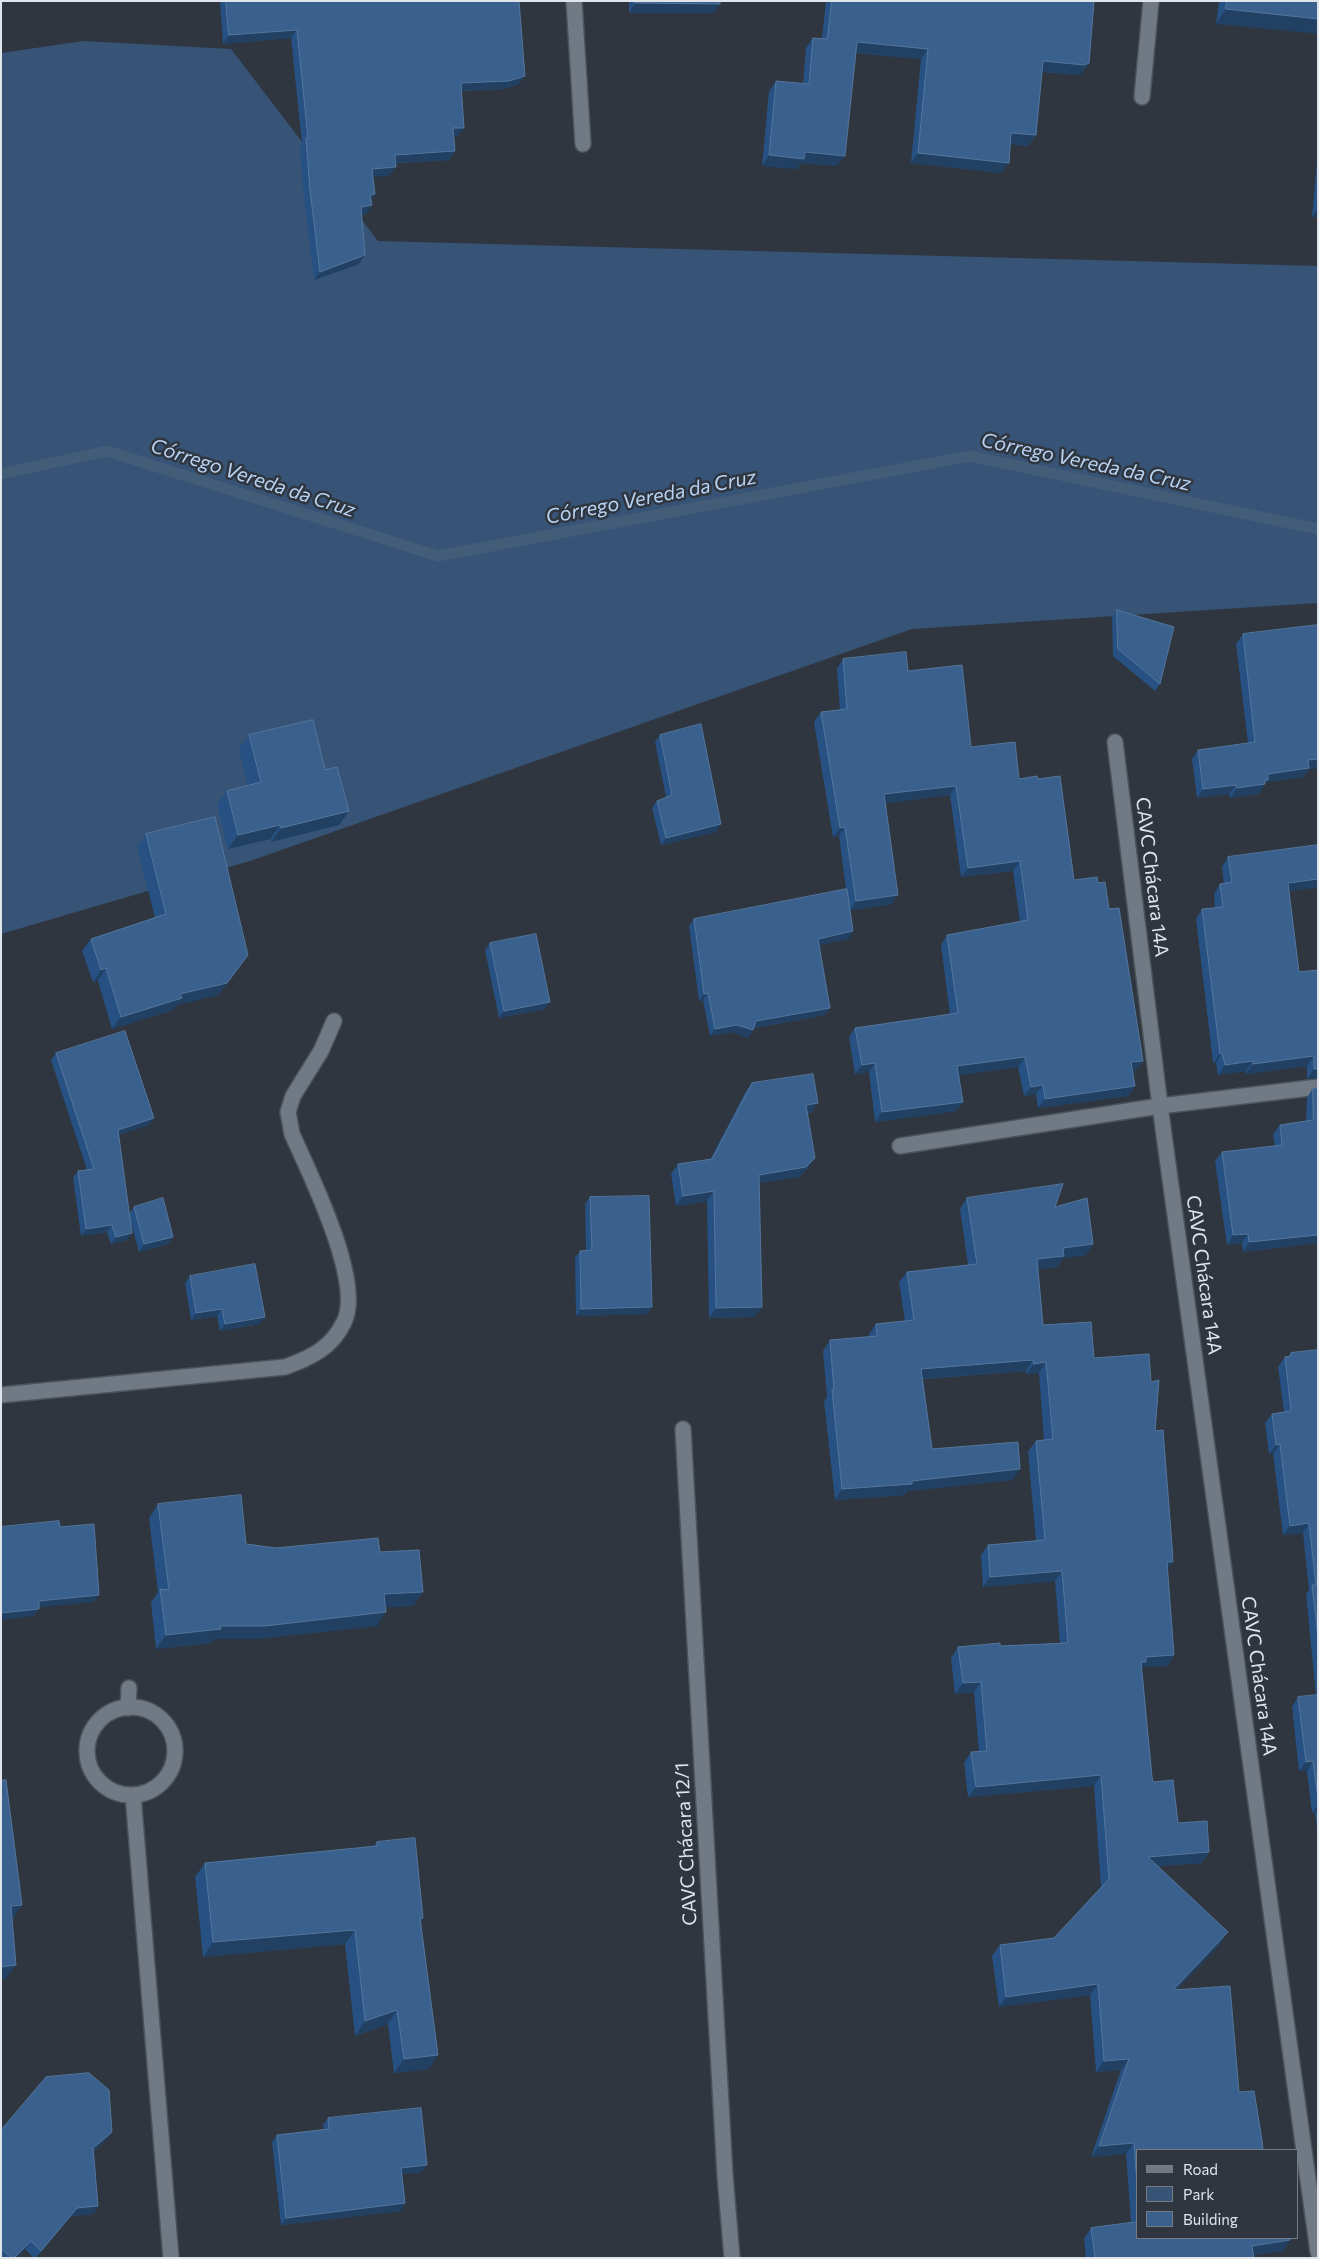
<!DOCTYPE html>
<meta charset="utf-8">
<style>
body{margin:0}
#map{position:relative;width:1319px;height:2259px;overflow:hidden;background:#2f363f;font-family:Commissioner,sans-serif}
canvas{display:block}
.frame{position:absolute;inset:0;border:2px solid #e0e5eb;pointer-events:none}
.legend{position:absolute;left:1136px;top:2149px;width:162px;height:90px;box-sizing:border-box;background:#2f363f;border:1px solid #767c84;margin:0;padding:6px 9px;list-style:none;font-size:15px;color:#e0e5eb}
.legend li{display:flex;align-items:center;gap:10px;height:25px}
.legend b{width:25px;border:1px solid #767c84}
</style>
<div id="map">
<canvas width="1319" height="2259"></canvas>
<div class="frame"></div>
<ul class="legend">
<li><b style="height:6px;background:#717a84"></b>Road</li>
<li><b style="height:14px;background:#375477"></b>Park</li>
<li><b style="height:14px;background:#3a618d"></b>Building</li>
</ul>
</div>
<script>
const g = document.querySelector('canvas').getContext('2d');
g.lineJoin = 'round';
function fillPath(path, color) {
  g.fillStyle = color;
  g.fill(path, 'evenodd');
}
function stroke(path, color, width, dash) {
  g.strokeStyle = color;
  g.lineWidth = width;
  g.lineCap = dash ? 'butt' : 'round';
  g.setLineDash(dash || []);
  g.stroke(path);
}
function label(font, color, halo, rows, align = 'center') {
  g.font = font + ' Commissioner,sans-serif';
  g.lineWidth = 5;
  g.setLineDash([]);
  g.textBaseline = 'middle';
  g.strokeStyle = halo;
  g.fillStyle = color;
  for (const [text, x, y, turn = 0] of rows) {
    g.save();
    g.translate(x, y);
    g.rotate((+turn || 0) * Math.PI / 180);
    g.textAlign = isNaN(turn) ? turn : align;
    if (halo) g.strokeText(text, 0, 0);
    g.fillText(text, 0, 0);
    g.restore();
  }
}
fillPath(new Path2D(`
 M84,41L231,49L378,241L1318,266V603L912,629L250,861L1,934V53Z`), '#375477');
stroke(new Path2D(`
 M1,474L107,451L438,556L970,456L1318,529`), '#435c78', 11);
const minor = new Path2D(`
 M574,1L583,144
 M1142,97L1151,1
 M1115,742L1160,1106L1318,2252
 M900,1146L1160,1106L1318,1087
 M1,1395L285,1367C310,1358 332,1348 344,1322C364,1283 310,1174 292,1134L288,1112L293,1096L321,1051L334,1021
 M683,1429L725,2175L732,2258
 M87 1751a44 44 0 1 1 88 0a44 44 0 1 1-88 0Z
 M128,1708L129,1688
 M133,1795L171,2258`);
stroke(minor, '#4b5259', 18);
stroke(minor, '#717a84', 15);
fillPath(new Path2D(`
 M220,1H519V84L503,89L461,91L458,136H454L455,151L449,160L396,163L390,175L373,177L375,194L371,200L372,205L366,214L361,215L359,264L314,280L304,198L300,147L302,144L291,38L223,44Z
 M629,1H720L714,13H629Z
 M826,1H1094L1089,63L1081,74L1077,75L1042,72L1036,135L1028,146L1010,144L1009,163L1001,173L911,163L921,59L856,53L837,166L801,163L797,169L762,166L769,91L776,81L803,84L806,48L813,38H822Z
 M1219,1H1318L1216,24Z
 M1318,150V217H1312Z
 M1117,610L1160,684L1155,691L1113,656L1112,617Z
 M1318,625V768L1309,769L1303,777L1266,782L1259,794L1230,798L1229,794L1197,798L1192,759L1198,750L1248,743L1236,644L1243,634Z
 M843,659L908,671L971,747L1019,779H1038L1074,880L1098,883L1109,909L1143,1061L1136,1070L1133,1071L1135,1086L1128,1096L1038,1108L1036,1094L1024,1096L1018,1067L959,1075L963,1102L956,1111L875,1122L869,1072L855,1074L849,1037L855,1028L950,1015L941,945L947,935L1020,922L1013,871L961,877L950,795L886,803L892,904L850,910L853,931L848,939L819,945L830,1008L825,1015L754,1028L748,1038L732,1032L710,1036L703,1000L699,1001L689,926L694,919L846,889L839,836L833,837L814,722L821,712L840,710L837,669Z
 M249,735L325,770L349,811L339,825L271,842L270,839L228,849L217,805L227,791L248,786L239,749Z
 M660,735L716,832L661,845L652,808L657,801L666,797L655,742Z
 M146,834L248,955L218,995L177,1005L173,1010L112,1029L98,981L93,982L82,951L91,939L155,918L137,846Z
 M1318,845V887L1289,891L1299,972L1318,1078L1307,1079V1066L1246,1074V1071L1218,1075L1216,1063H1213L1196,919L1202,909L1215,908L1214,894L1220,884H1224L1222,867L1228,857Z
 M490,943L545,1009L499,1018L485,950Z
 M56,1053L154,1118L149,1125L118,1135L129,1214L134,1207L173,1237L168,1244L139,1252L130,1219L127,1240L111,1244L107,1232L81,1236L73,1178L78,1171L87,1170L51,1060Z
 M752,1083L811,1113L807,1114L808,1168L799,1177L759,1183L755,1317L709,1318L707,1201L676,1206L671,1174L678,1164L710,1160L745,1093Z
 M1313,1088H1318V1243L1243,1252L1242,1243L1227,1245L1215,1161L1222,1152L1275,1146L1273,1134L1280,1125L1306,1121L1307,1098Z
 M590,1197L652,1307L647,1314L576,1316L575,1258L580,1251H586L585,1204Z
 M967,1198L1055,1207L1093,1244L1086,1255L1063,1258L1057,1267L1038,1269L1043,1325L1094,1358L1155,1431L1167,1569L1174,1655L1167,1666L1143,1667L1142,1668L1152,1777L1153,1782L1178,1823L1209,1852L1202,1863L1158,1866L1221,1943L1176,1990L1138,2150V2238L1283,2251L1253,2255L1254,2258H1086L1084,2239L1091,2228L1131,2222L1126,2154L1091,2157L1121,2070L1096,2072L1090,1995L999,2007L992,1956L1000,1945L1054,1938L1101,1887L1094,1786L968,1797L964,1763L971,1752H979L974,1692L955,1694L951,1658L958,1647L1000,1646L1060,1643L1055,1581L983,1587L981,1555L988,1545L1036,1541L1028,1451L1036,1441L1044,1440L1039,1373L1026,1374V1371L923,1379L932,1449L1013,1480L907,1491L905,1495L835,1500L824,1401L827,1397L823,1351L830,1340L869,1337V1334L876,1324L905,1321L899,1282L907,1272L968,1265L960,1209Z
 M190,1276L260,1324L220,1331L217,1316L191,1320L185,1283Z
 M1318,1350V1837L1315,1813H1312L1307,1771H1299L1292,1707L1298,1697L1316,1695L1306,1594L1309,1590L1303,1533L1283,1535L1273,1454H1269L1265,1423L1272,1414L1284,1412L1278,1367L1285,1357H1288L1291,1353Z
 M158,1504L246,1544L276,1548L380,1552L423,1592L413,1606L386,1607L377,1626L256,1639H214L211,1643L156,1649L151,1603L158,1592L149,1518Z
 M377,1842L423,1918L421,1920L429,2069L394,2073L388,2024L355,2036L345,1944L203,1957L195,1877L205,1863L373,1847Z
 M328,2118L422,2172L402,2174L405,2203L400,2211L281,2225L272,2142L277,2135L324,2129L323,2125Z
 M1,2130L112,2132L106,2140L94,2151L98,2206L93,2214L71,2216L36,2258H34L25,2249L17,2258H1Z`), '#265182');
fillPath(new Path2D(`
 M635,3L720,4L714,13H629Z
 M1226,9L1318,19V34L1216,24Z
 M297,30L291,38L223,44L229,35Z
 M857,42L928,49L921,59L850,52Z
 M1043,61L1089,63L1081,74L1077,75L1036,71Z
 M525,76L519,84L503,89L455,91L461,83Z
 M453,128H464L458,136L447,137Z
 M1011,133L1036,135L1028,146L1004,143Z
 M455,151L449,160L389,163L395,155Z
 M805,152L845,156L837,166L801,163L797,169L762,166L769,155Z
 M918,153L1009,163L1001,173L911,163Z
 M396,167L390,175L366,178L372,169Z
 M375,194L369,203L370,195Z
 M372,205L366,214L355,216L361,207Z
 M1318,208V217H1312Z
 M365,255L359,264L314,280L320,272Z
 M1318,759V768L1309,769L1303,777L1266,782L1259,794L1230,798L1237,788L1268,774L1308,760Z
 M1236,785L1229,794L1197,798L1203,789Z
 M956,786L950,795L878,804L884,794Z
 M349,811L339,825L271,842L281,828Z
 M721,824L716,832L661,845L666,838Z
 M280,825L270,839L228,849L238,835Z
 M845,827L839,836L833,837L840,828Z
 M1020,861L1013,871L961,877L968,868Z
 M1318,879V887L1281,892L1288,883Z
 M898,895L892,904L849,911L856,901Z
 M853,931L848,939L813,946L818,939Z
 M248,955L218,995L177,1005L173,1010L112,1029L121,1017L180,994Z
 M106,968L98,981L93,982L101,970Z
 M708,993L703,1000L699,1001L704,994Z
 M550,1002L545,1009L499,1018L504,1011Z
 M830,1008L825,1015L751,1028L756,1021Z
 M737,1025L753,1030L748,1038L732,1032L710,1036L715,1029Z
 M1222,1053L1216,1063H1213L1220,1054Z
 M1314,1056L1307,1066L1246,1074L1253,1064Z
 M1025,1057L1018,1067L951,1076L957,1066Z
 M1143,1061L1136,1070L1125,1072L1131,1062Z
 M1253,1061L1246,1071L1218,1075L1225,1065Z
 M875,1063L869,1072L855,1074L862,1065Z
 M1314,1069H1318V1078L1307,1079Z
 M1043,1085L1036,1094L1024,1096L1031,1087Z
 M1135,1086L1128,1096L1038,1108L1045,1099Z
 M963,1102L956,1111L875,1122L882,1112Z
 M818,1103L811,1113L799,1115L806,1105Z
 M154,1118L149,1125L112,1137L118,1130Z
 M815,1158L808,1168L799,1177L752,1184L759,1175Z
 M714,1191L707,1201L676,1206L683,1196Z
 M112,1225L107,1232L81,1236L86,1229Z
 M132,1233L127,1240L111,1244L116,1237Z
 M1248,1234L1242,1243L1227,1245L1233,1235Z
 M1318,1235V1243L1243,1252L1249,1242Z
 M173,1237L168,1244L139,1252L144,1244Z
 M1093,1244L1086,1255L1063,1258L1057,1267L1029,1270L1037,1259L1063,1248Z
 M652,1307L647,1314L576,1316L581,1309Z
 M762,1307L755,1317L709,1318L716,1308Z
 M222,1309L217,1316L191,1320L196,1313Z
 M265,1317L260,1324L220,1331L225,1324Z
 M1033,1360L1026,1371L914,1379L921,1369Z
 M1046,1362L1039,1373L1026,1374L1034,1364Z
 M1280,1444L1273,1454H1269L1276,1445Z
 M1020,1469L1013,1480L907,1491L905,1495L835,1500L842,1489Z
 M1309,1523L1303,1533L1283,1535L1290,1526Z
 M1167,1562H1173L1165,1572Z
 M1062,1571L1055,1581L983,1587L990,1577Z
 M423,1592L413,1606L375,1608L384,1594Z
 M99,1595L94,1602L34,1608L39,1601Z
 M39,1609L34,1616L1,1620V1613Z
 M386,1612L377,1626L256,1639H214L211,1643L156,1649L166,1635L220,1626Z
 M1174,1655L1167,1666L1143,1667L1139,1672L1134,1673L1146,1657Z
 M981,1682L974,1692L955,1694L963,1683Z
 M1313,1761L1307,1771H1299L1306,1762Z
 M1101,1775L1094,1786L968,1797L976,1787Z
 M1318,1805V1809L1315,1813H1312Z
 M1209,1852L1202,1863L1141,1867L1148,1857Z
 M22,1905L13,1919L1,1920L11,1906Z
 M355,1930L345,1944L203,1957L213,1942Z
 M1228,1932L1221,1943L1166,2000L1173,1990Z
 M16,1965L6,1979L1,1980V1967Z
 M1098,1984L1090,1995L999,2007L1006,1997Z
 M397,2010L388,2024L355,2036L365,2021Z
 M438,2055L429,2069L394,2073L404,2059Z
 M1129,2059L1121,2070L1096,2072L1104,2061Z
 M112,2132L106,2140L88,2156L93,2148Z
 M1134,2143L1126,2154L1091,2157L1099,2146Z
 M427,2165L422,2172L396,2175L401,2168Z
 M405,2203L400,2211L281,2225L286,2218Z
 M98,2206L93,2214L71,2216L36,2258L41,2251L77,2208Z
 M1290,2240L1283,2251L1245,2256L1252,2246Z
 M31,2241L25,2249L17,2258H14Z`), '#214062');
const building = new Path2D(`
 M226,1H519L525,76L509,81L461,83L464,128H453L455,151L395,155L396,167L372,169L375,194L370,195L372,205L361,207L365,255L320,272L310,190L306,138H308L297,30L229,35Z
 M635,1H720V4L635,3Z
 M832,1H1094L1089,63L1084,65L1043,61L1036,135L1011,133L1009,163L918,153L928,49L857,42L845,156L805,152L804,159L769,155L776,81L809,84L813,38L827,39Z
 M1227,1H1318V19L1226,9Z
 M1117,610L1174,627L1160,684L1118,649Z
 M1318,625V759L1308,760L1309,768L1268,774V780H1265V784L1237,788L1236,785L1203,789L1198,750L1255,742L1243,634Z
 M906,652L908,671L962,665L971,747L1015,742L1019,779L1037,776L1038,779L1060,776L1074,880L1097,877L1098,883L1105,882L1109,909L1119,908L1143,1061L1131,1062L1135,1086L1045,1099L1043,1085L1031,1087L1025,1057L957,1066L963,1102L882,1112L875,1063L862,1065L855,1028L958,1013L947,935L1028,920L1020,861L968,868L956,786L884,794L898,895L856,901L845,827L840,828L821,712L847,709L843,659Z
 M313,720L325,770L337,767L349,811L281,828L280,825L238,835L227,791L261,782L249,735Z
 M701,724L721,824L666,838L657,801L672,795L660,735Z
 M215,817L248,955L227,983L180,994L182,998L121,1017L106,968L101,970L91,939L166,914L146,834Z
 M1318,845V879L1288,883L1299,972L1318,970V1069H1314V1056L1253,1064V1061L1225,1065L1222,1053L1220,1054L1202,909L1223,907L1220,884L1232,882L1228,857Z
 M847,889L853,931L818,939L830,1008L756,1021L753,1030L737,1025L715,1029L708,993L704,994L694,919Z
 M536,934L550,1002L504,1011L490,943Z
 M125,1031L154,1118L118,1130L132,1233L116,1237L112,1225L86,1229L78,1171L94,1169L56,1053Z
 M813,1074L818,1103L806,1105L815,1158L806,1167L759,1175L762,1307L716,1308L714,1191L683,1196L678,1164L712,1159L752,1083Z
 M1313,1088H1318V1235L1249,1242L1248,1234L1233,1235L1222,1152L1282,1145L1280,1125L1313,1120Z
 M1063,1184L1055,1207L1087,1198L1093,1244L1063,1248L1064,1256L1037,1259L1043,1325L1091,1322L1094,1358L1149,1354L1151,1382L1159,1380L1155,1431L1163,1430L1172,1545L1173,1562H1167L1174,1655L1146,1657V1662H1141L1152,1777L1153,1782L1173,1780L1178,1823L1207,1821L1209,1852L1148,1857L1228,1932L1173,1990L1230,1986L1239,2092L1254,2091L1262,2140L1263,2150H1138V2198L1134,2143L1099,2146L1129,2059L1104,2061L1098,1984L1006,1997L1000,1945L1054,1938L1109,1879L1101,1775L976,1787L971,1752L987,1751L981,1682L963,1683L958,1647L1000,1643V1646L1068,1643L1062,1571L990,1577L988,1545L1045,1540L1036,1441L1053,1439L1046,1362L1034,1364L1033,1360L921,1369L932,1449L1018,1442L1020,1469L912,1481V1484L842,1489L832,1390H834L830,1340L877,1336L876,1324L914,1320L907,1272L977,1264L967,1198Z
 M649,1196L652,1307L581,1309L580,1251L592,1250L590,1197Z
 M163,1198L173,1237L144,1244L134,1207Z
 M255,1264L265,1317L225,1324L222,1309L196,1313L190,1276Z
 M1318,1350V1637L1312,1585H1316L1309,1523L1290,1526L1280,1444L1276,1445L1272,1414L1291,1411L1285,1357L1291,1356V1353Z
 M241,1495L246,1544L276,1548L378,1538L380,1552L419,1550L423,1592L384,1594L386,1612L265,1626H220L221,1629L166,1635L160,1589L169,1590L158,1504Z
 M59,1521L60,1527L94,1524L99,1595L39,1601V1609L1,1613V1527Z
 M1318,1695V1799L1313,1761L1306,1762L1298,1697Z
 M1,1780H6L22,1905L11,1906L16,1965L1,1967Z
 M415,1838L423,1918H420L438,2055L404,2059L397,2010L365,2021L355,1930L213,1942L205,1863L377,1846V1842Z
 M89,2073L109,2090L112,2132L93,2148L98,2206L77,2208L41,2251L31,2241L14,2258H12L1,2249V2130L46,2077Z
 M421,2108L427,2165L401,2168L405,2203L286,2218L277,2135L329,2129L328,2118Z
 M1138,2222V2238H1291L1290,2240L1252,2246L1254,2258H1095L1091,2228Z`);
fillPath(building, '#3a618d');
stroke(building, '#54769c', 1);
label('19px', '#e0e5eb', '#2f363f', [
 ["CAVC Chácara 14A",1152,877,83],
 ["CAVC Chácara 14A",1204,1275,82],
 ["CAVC Chácara 14A",1259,1676,82],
 ["CAVC Chácara 12/1",686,1844,-93]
]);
label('italic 20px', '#b8d2f2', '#2f363f', [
 ["Córrego Vereda da Cruz",1086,462,12],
 ["Córrego Vereda da Cruz",253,478,18],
 ["Córrego Vereda da Cruz",651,497,-11]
]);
</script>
